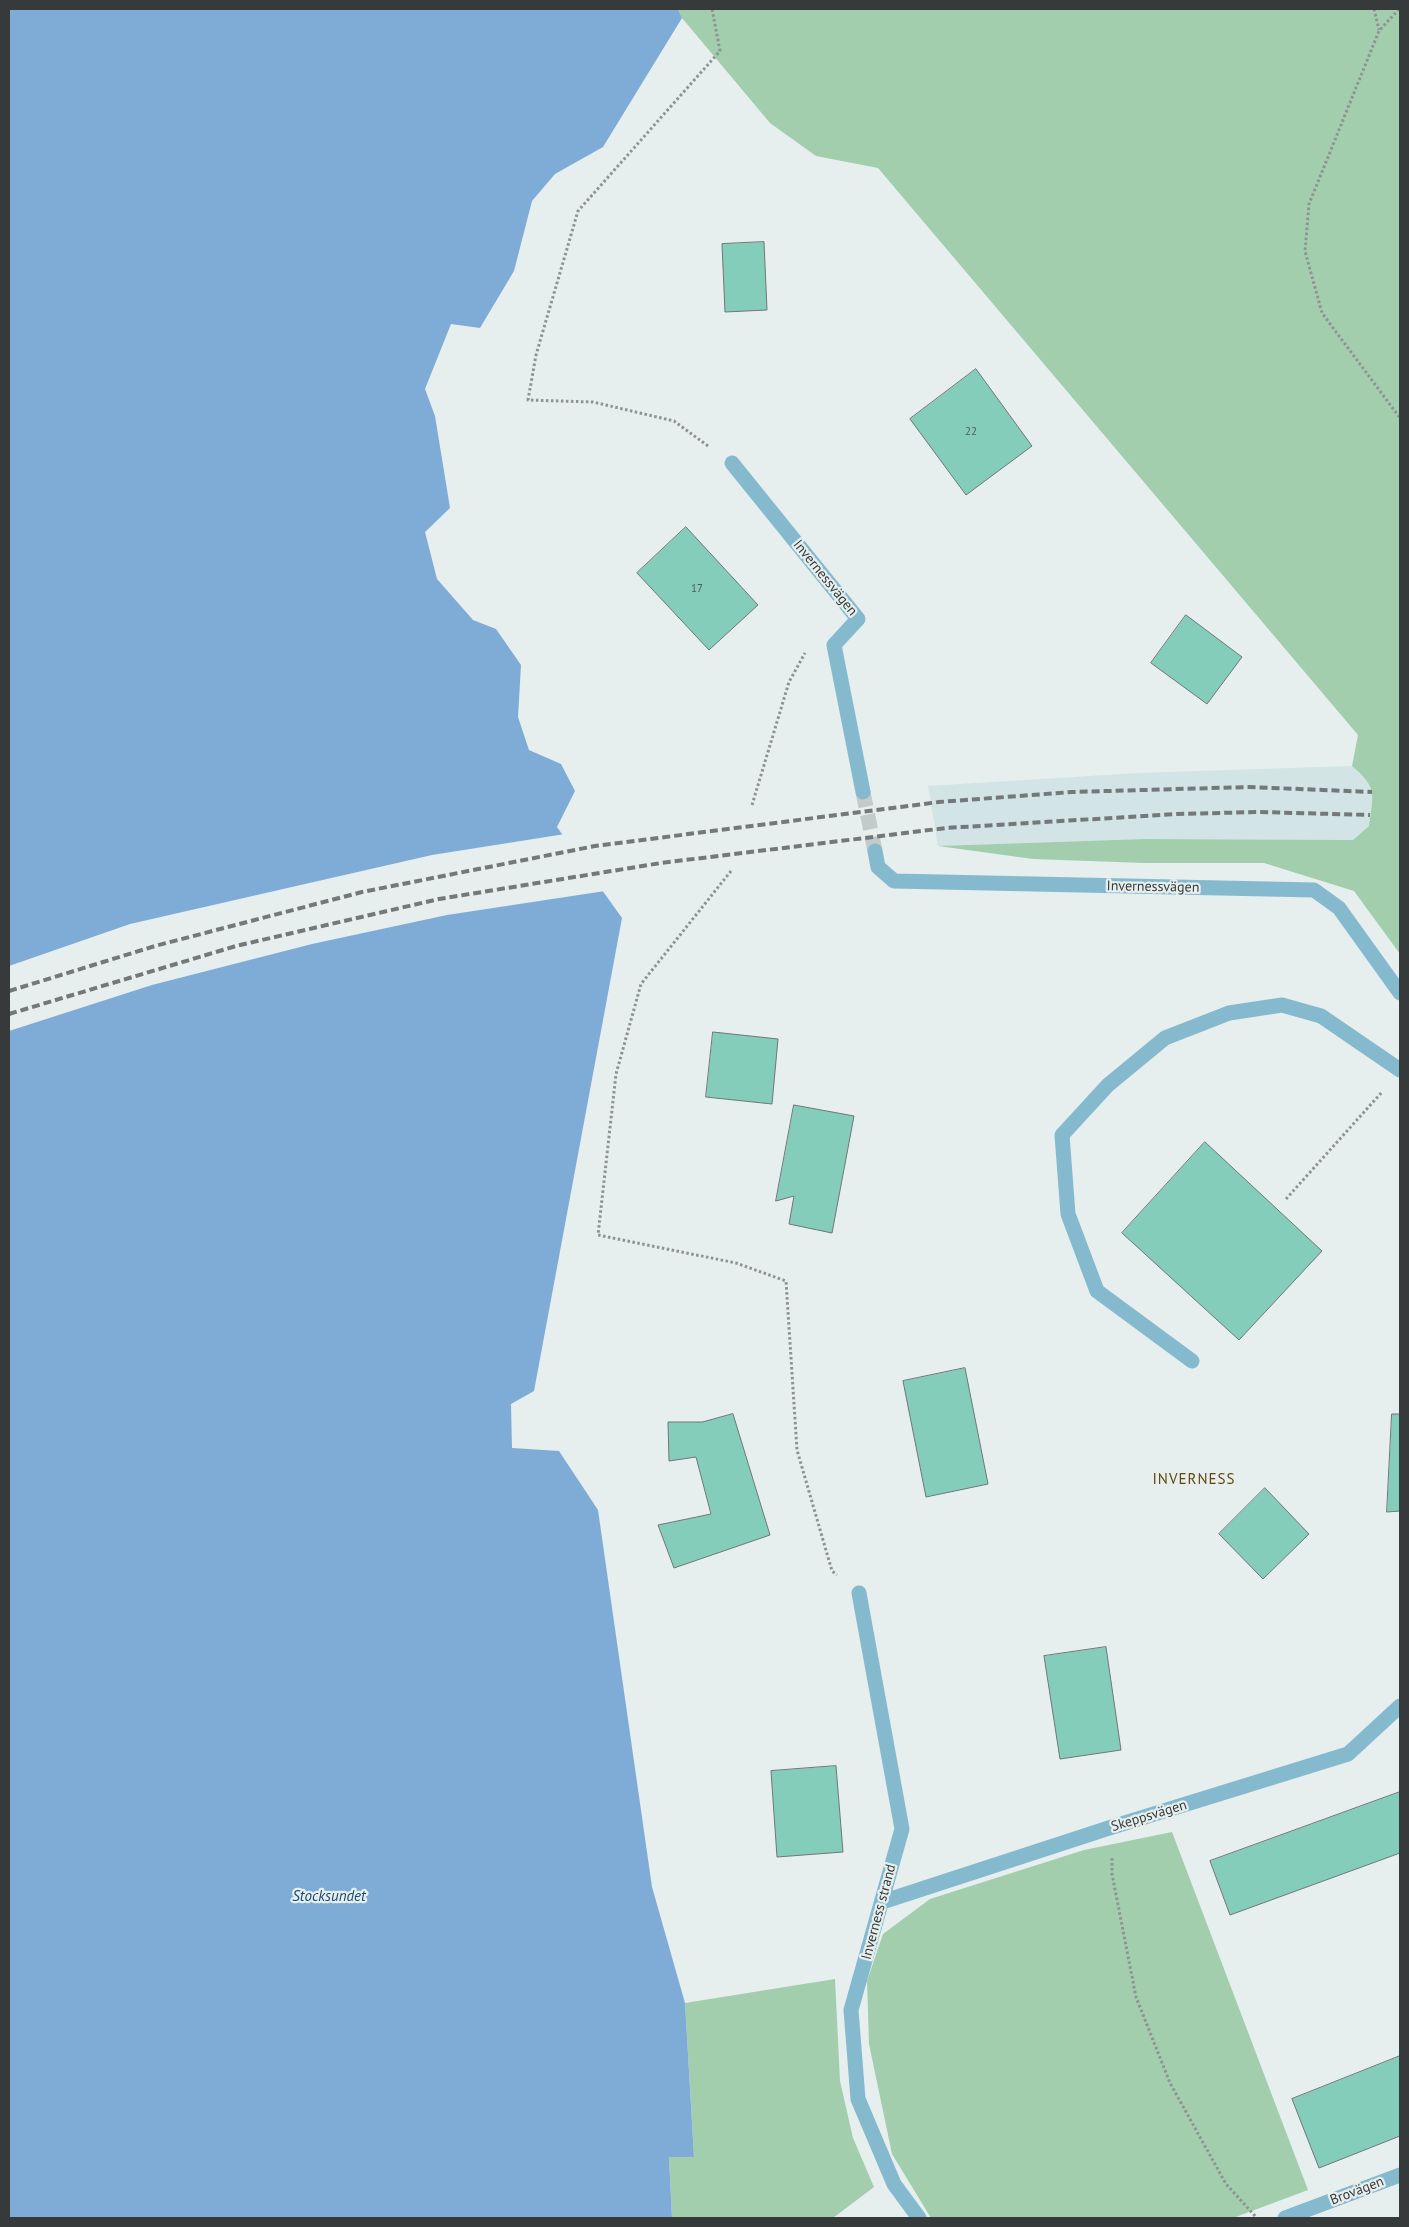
<!DOCTYPE html>
<meta charset="utf-8">
<style>
body{margin:0}
#map{position:relative;width:1409px;height:2227px;overflow:hidden;background:#e6eeee;font-family:"PT Sans",sans-serif}
canvas{display:block}
.frame{position:absolute;inset:0;border:10px solid #373a3a;pointer-events:none}
</style>
<div id="map">
<canvas width="1409" height="2227"></canvas>
<div class="frame"></div>
</div>
<script>
const g = document.querySelector('canvas').getContext('2d');
g.lineJoin = 'round';
function fillPath(path, color) {
  g.fillStyle = color;
  g.fill(path, 'evenodd');
}
function stroke(path, color, width, dash) {
  g.strokeStyle = color;
  g.lineWidth = width;
  g.lineCap = dash ? 'butt' : 'round';
  g.setLineDash(dash || []);
  g.stroke(path);
}
function label(font, color, halo, rows, align = 'center') {
  g.font = font + ' "PT Sans",sans-serif';
  g.lineWidth = 4.5;
  g.setLineDash([]);
  g.textBaseline = 'middle';
  g.strokeStyle = halo;
  g.fillStyle = color;
  for (const [text, x, y, turn = 0] of rows) {
    g.save();
    g.translate(x, y);
    g.rotate((+turn || 0) * Math.PI / 180);
    g.textAlign = isNaN(turn) ? turn : align;
    if (halo) g.strokeText(text, 0, 0);
    g.fillText(text, 0, 0);
    g.restore();
  }
}
fillPath(new Path2D(`
 M1352,766L1367,779L1372,792V801L1369,826L1353,840L1144,839L938,846L928,786L1138,773Z`), '#d2e4e5');
fillPath(new Path2D(`
 M678,9H1400V954L1354,891L1264,863H1145L1033,859L938,846L1144,839L1353,840L1369,826C1373,794 1378,788 1352,766L1358,735L878,168L816,156L770,123L682,18Z
 M1172,1832L1308,2190L1233,2218H931L892,2154L869,2044L867,1981L883,1934L930,1899L1084,1850Z
 M835,1979L840,2081L853,2138L874,2187L833,2218H672L669,2157H694L685,2003Z`), '#a2ceae');
fillPath(new Path2D(`
 M9,9H678L682,18L603,147L555,174L532,201L514,271L480,328L451,324L425,389L435,416L450,508L425,532L437,579L473,620L496,629L521,665L518,717L529,750L561,764L575,791L557,827L622,918L534,1391L511,1404L512,1448L559,1451L598,1510L652,1887L685,2003L694,2157H669L672,2218H9Z`), '#7facd6');
fillPath(new Path2D(`
 M565,834L605,891L447,915L312,944L152,985L9,1031V966L130,924L432,855Z`), '#e6eeee');
const building = new Path2D(`
 M764,242L767,310L725,312L722,244Z
 M976,369L1032,446L966,495L910,419Z
 M686,527L758,605L709,650L637,573Z
 M1186,615L1242,657L1207,704L1151,663Z
 M713,1032L778,1039L772,1104L706,1097Z
 M794,1105L854,1116L832,1233L789,1224L794,1196L776,1201Z
 M1205,1142L1322,1251L1239,1340L1122,1233Z
 M965,1368L988,1484L926,1497L903,1381Z
 M733,1414L770,1535L674,1568L658,1525L711,1514L696,1457L669,1461L668,1422H702Z
 M1392,1414H1400V1511L1387,1512Z
 M1265,1488L1309,1534L1263,1579L1219,1534Z
 M1106,1647L1121,1750L1060,1759L1044,1656Z
 M836,1766L843,1852L777,1857L771,1771Z
 M1400,1792V1853L1230,1915L1210,1861Z
 M1400,2056V2136L1319,2168L1292,2099Z`);
fillPath(building, '#83cdba');
stroke(building, '#707775', 1);
stroke(new Path2D(`
 M863,792L875,851`), '#c3caca', 15, [15, 8]);
stroke(new Path2D(`
 M1374,9L1379,30
 M1399,9L1379,31L1309,204L1305,251L1322,313L1400,418
 M708,446L674,421L593,402L528,400L536,355L578,211L720,51L712,9
 M752,805L789,682L805,653
 M731,871L641,984L616,1074L598,1235L736,1263L786,1281L797,1450L832,1571L837,1575
 M1286,1199L1382,1092
 M1112,1858V1874L1136,1997L1170,2083L1226,2184L1256,2217`), '#8d9393', 3, [2.5, 2.5]);
stroke(new Path2D(`
 M1192,1361L1097,1291L1068,1214L1062,1135L1108,1085L1165,1038L1229,1013L1282,1005L1321,1016L1400,1070`), '#85b9ce', 15);
stroke(new Path2D(`
 M732,463L858,619L834,645L863,792
 M875,851L878,867L894,881L1314,890L1339,908L1400,993
 M859,1593L902,1829L851,2010L858,2099L894,2184L919,2218
 M882,1902L1112,1827L1348,1754L1400,1706
 M1285,2218L1400,2175`), '#85b9ce', 15);
stroke(new Path2D(`
 M9,991L155,946L362,892L595,846L939,802L1072,792L1250,787L1372,792
 M9,1014L236,946L439,899L661,863L946,828L1177,814L1259,812L1370,815`), '#737878', 4, [8, 4]);
label('11px', '#4a5f5a', null, [
 ["22",971,432],
 ["17",697,589]
]);
label('14px', '#373a3a', '#e6eeee', [
 ["Invernessvägen",825,578,51],
 ["Invernessvägen",1153,887,1],
 ["Skeppsvägen",1149,1816,-17],
 ["Inverness strand",879,1912,-75],
 ["Brovägen",1357,2191,-21]
]);
g.letterSpacing = '1px';
label('15px', '#60460a', '#e6eeee', [
 ["INVERNESS",1194,1480]
]);
g.letterSpacing = '0px';
label('italic 15px', '#164871', '#e6eeee', [
 ["Stocksundet",329,1897]
]);
</script>
